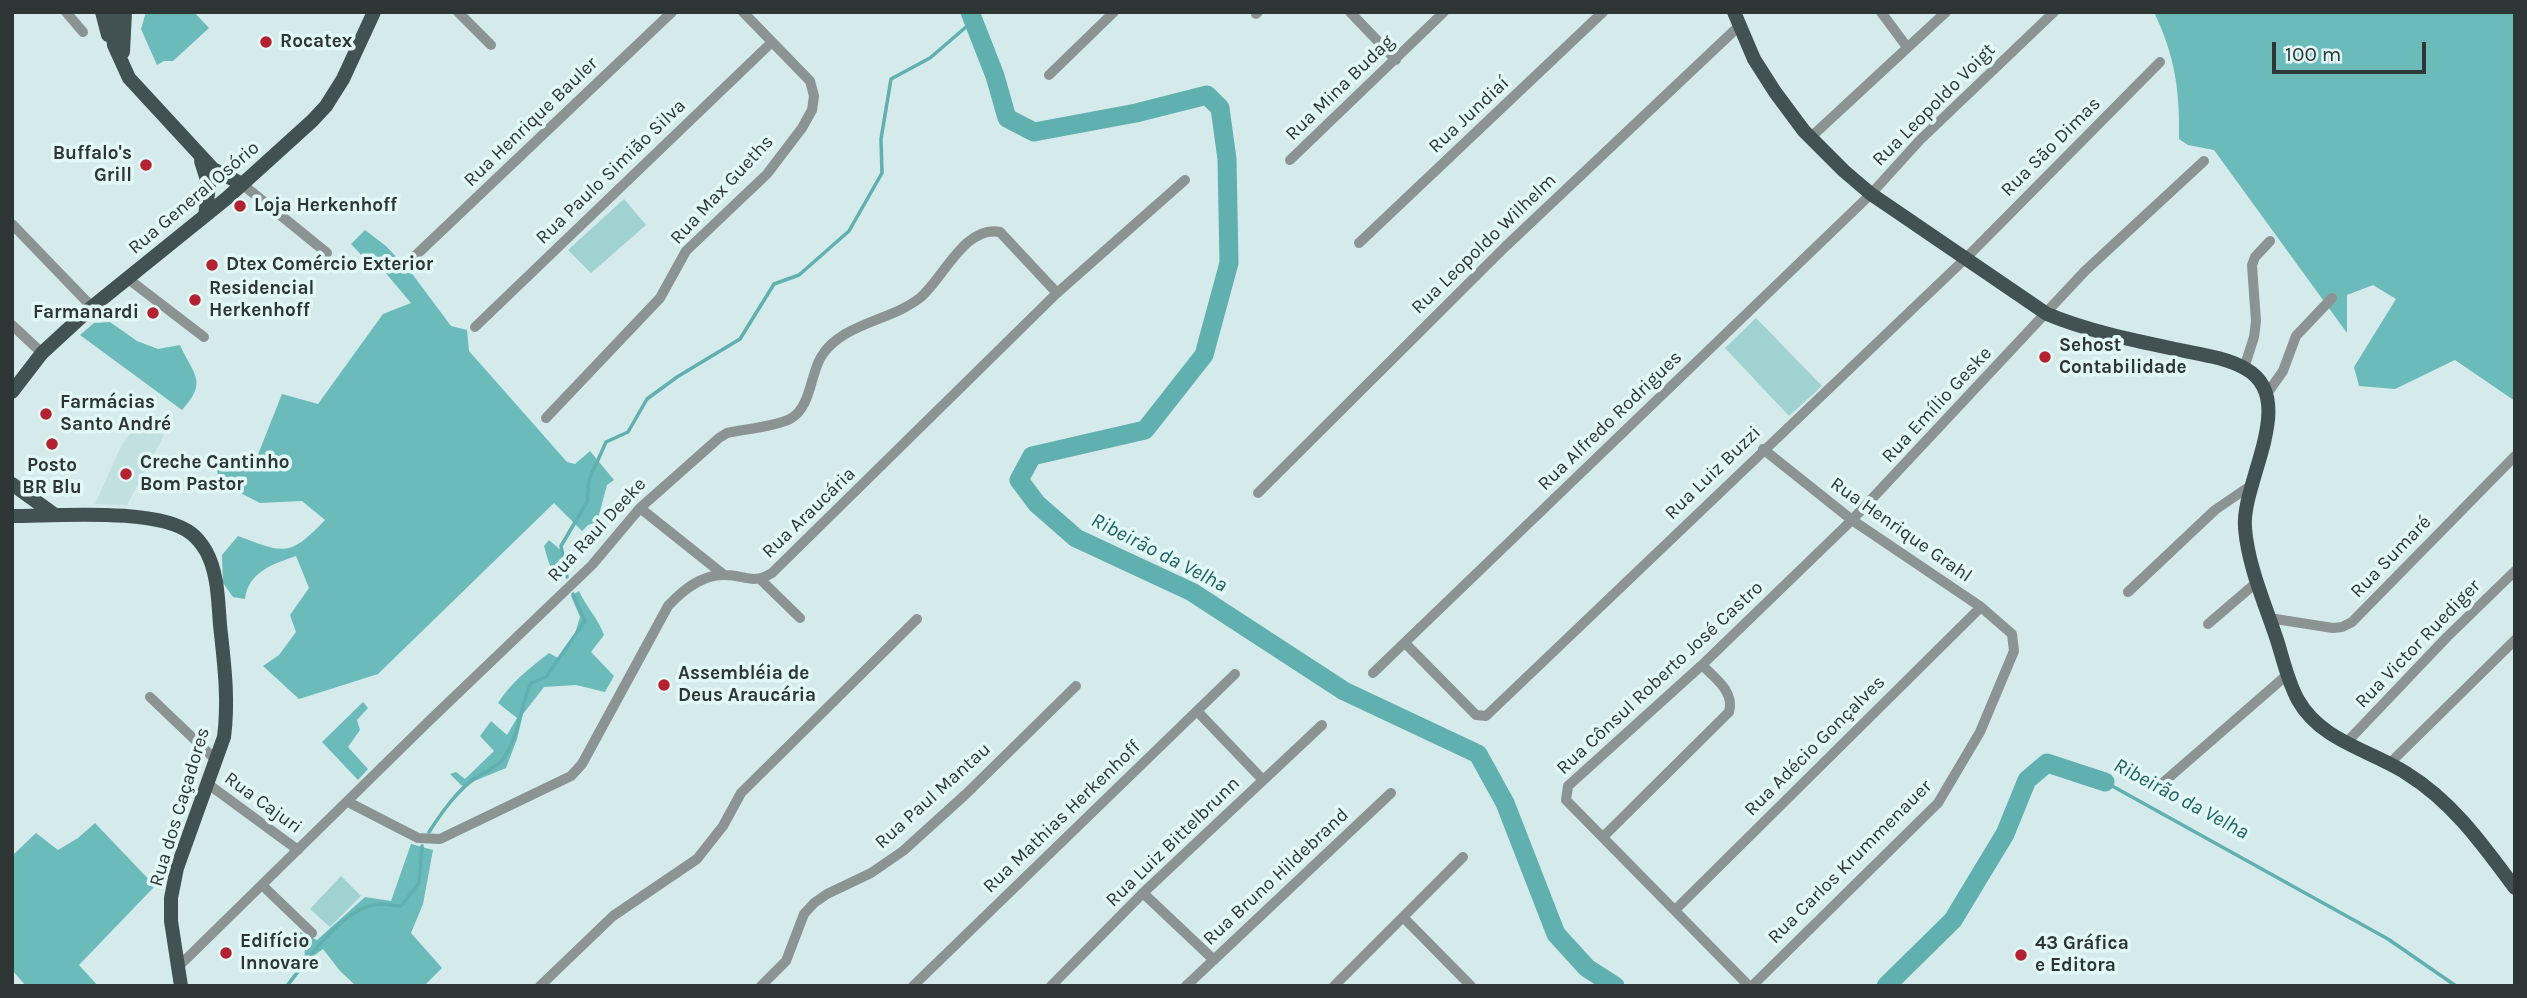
<!DOCTYPE html>
<meta charset="utf-8">
<style>
body{margin:0}
#map{position:relative;width:2527px;height:998px;overflow:hidden;background:#d5eaea;font-family:Karla,sans-serif}
canvas{display:block}
.frame{position:absolute;inset:0;border:14px solid #2d3535;pointer-events:none}
.scale{position:absolute;left:2272px;top:42px;width:154px;height:32px;box-sizing:border-box;border:4px solid #2d3535;border-top:0;padding-left:9px;font-size:21px;line-height:24px;white-space:nowrap;color:#2d3535;-webkit-text-stroke:5px #e2f8f7;paint-order:stroke}
</style>
<div id="map">
<canvas width="2527" height="998"></canvas>
<div class="frame"></div>
<div class="scale">100 m</div>
</div>
<script>
const g = document.querySelector('canvas').getContext('2d');
g.lineJoin = 'round';
function fillPath(path, color) {
  g.fillStyle = color;
  g.fill(path, 'evenodd');
}
function stroke(path, color, width, dash) {
  g.strokeStyle = color;
  g.lineWidth = width;
  g.lineCap = dash ? 'butt' : 'round';
  g.setLineDash(dash || []);
  g.stroke(path);
}
function label(font, color, halo, rows, align = 'center') {
  g.font = font + ' Karla,sans-serif';
  g.lineWidth = 7;
  g.setLineDash([]);
  g.textBaseline = 'middle';
  g.strokeStyle = halo;
  g.fillStyle = color;
  for (const [text, x, y, turn = 0] of rows) {
    g.save();
    g.translate(x, y);
    g.rotate((+turn || 0) * Math.PI / 180);
    g.textAlign = isNaN(turn) ? turn : align;
    if (halo) g.strokeText(text, 0, 0);
    g.fillText(text, 0, 0);
    g.restore();
  }
}
fillPath(new Path2D(`
 M137,425L164,435L127,505L95,504L122,444Z`), '#c1e0df');
fillPath(new Path2D(`
 M624,199L646,225L591,273L568,250Z
 M1756,318L1822,386L1789,416L1725,348Z
 M341,876L361,896L330,927L310,909Z`), '#a0d2d1');
fillPath(new Path2D(`
 M146,12H194L209,28L173,61H164L157,65L141,29Z
 M2154,12H2515V401L2455,360L2395,389L2359,386L2354,367L2396,299L2373,285L2347,295V333L2214,150L2188,145L2179,139C2180,91 2175,56 2154,12Z
 M365,230L386,246L413,275L451,326L467,330L469,351L567,462L575,464L590,451L614,480L607,485L597,522L588,525L582,531L554,503L378,674L299,699L263,666L279,655L296,632L290,615L309,588L296,556C273,564 248,572 245,599L233,597L223,583L222,555L238,536C284,553 289,558 325,520L302,501L260,503L219,482L216,463L238,465L257,457L282,394L318,404L383,314L411,303L373,258L366,260L351,244Z
 M110,322L137,341L158,349L180,345C194,376 208,381 182,410L80,335L94,323Z
 M549,540L564,553L565,562L570,570L560,582C550,570 548,560 544,546Z
 M579,591C586,607 598,618 604,635L591,652L614,676L605,692L576,685L544,687L523,714L517,739L506,768L462,786L450,774L456,772L465,779L494,751L480,736L491,721L507,735L517,718L498,703C511,682 530,668 549,653L558,658L574,637L580,617L571,596Z
 M363,702L368,708L357,720L360,730L348,747L368,769L358,780L322,742Z
 M95,823L155,886L79,965L98,986H26L12,970V856L36,833L58,850L78,838Z
 M411,844L433,850L423,904L411,933L442,968L424,986H356L340,971L323,949L304,963L305,947L294,934L298,931L317,940L365,897L391,901Z`), '#6bbbbb');
stroke(new Path2D(`
 M567,577L561,546L587,502L589,480L606,442L628,432L647,399L677,377L740,339L774,284L799,275L849,231L882,173L881,139L891,79L930,58L973,21
 M2105,782L2388,939L2456,986
 M429,832C442,812 456,792 475,778C484,772 496,768 502,760C519,738 520,707 531,683L546,677L585,621L573,594
 M287,986C308,959 343,906 380,904C387,904 394,906 401,906L419,883L422,846`), '#60b0af', 3.5);
stroke(new Path2D(`
 M970,12L995,76L1007,118L1034,132L1136,113L1207,95L1220,108L1227,159L1229,263L1204,355L1145,430L1032,456L1019,480L1037,504L1076,538L1192,592L1344,691L1478,754L1505,803L1556,934L1587,968L1615,986
 M1886,986L1953,920L2005,834L2027,780L2047,763L2105,782`), '#60b0af', 19);
stroke(new Path2D(`
 M66,12L83,32
 M458,12L491,45
 M1350,12L1396,60
 M1881,12L1907,47
 M1256,14L1258,12
 M1049,75L1114,12
 M1810,138L1946,12
 M1290,160L1444,12
 M242,184L327,253
 M12,224L92,307
 M1359,243L1603,12
 M414,257L672,12
 M127,278L204,337
 M12,325L42,353
 M475,327L772,42
 M2244,368L2254,337L2256,321L2252,265L2255,257L2270,241
 M2266,395L2283,371L2296,336L2332,298
 M546,418L660,298L686,251L767,174L802,128L812,110L814,96L810,81L743,12
 M1258,493L1505,247L1739,26
 M640,508L724,575
 M761,580L800,618
 M2128,592L2215,510L2250,486
 M2269,618L2333,628L2342,627L2352,622L2515,456
 M2208,624L2257,582
 M1405,643L1476,715L1486,716L1967,257L2160,62
 M1373,673L1871,194L1920,140L2054,12
 M150,697L216,760
 M1197,711L1263,780
 M2346,743L2447,637L2515,571
 M2389,764L2515,640
 M208,784L298,850
 M2158,787L2288,674
 M348,802L418,838L440,839L571,776L582,764L668,606C683,590 702,574 725,575C745,575 752,585 772,573L1057,293L1185,180
 M1604,836L1729,712C1735,692 1715,678 1702,665
 M262,885L312,933
 M1143,893L1214,960
 M1675,910L1981,607
 M1403,917L1471,986
 M178,967L429,721L592,565L640,508L719,438L727,433C745,429 774,427 790,419C811,408 810,375 821,357C841,323 892,321 921,297C944,277 965,225 1000,232L1057,293
 M540,986L613,916L697,859L723,826L741,793L917,619
 M761,986L786,961L804,914L814,903L827,894L871,873L903,851L966,794L1076,686
 M913,986L1235,674
 M1051,986L1143,893L1322,725
 M1186,986L1391,793
 M1334,986L1463,857
 M1749,986L1566,800L1568,786L1702,665L1852,520L2085,271L2204,161
 M1752,986L1938,803L1980,732L2014,651L2012,634L1981,607L1852,520L1763,449`), '#8b9393', 10);
stroke(new Path2D(`
 M102,12L108,35
 M114,12L112,29L114,45L129,78L213,169L242,184
 M1734,12L1754,59L1775,92L1804,131L1844,171L1871,194L2047,314C2088,331 2132,340 2175,349C2198,354 2225,357 2246,369C2299,399 2241,483 2245,528C2248,566 2265,604 2277,640C2283,659 2288,682 2298,700C2321,741 2370,750 2406,773C2453,802 2483,845 2515,888
 M123,52L125,12
 M201,161L209,186L205,216
 M12,392L42,353L92,307L227,198L312,121L326,106L343,79L374,12
 M12,484L55,515
 M12,516C55,516 159,507 192,534C197,538 203,546 206,551C218,573 218,600 220,625C224,662 229,699 224,737L177,868L171,898V921L181,986`), '#425151', 14);
for (const [x, y, r, color] of [
 [266,42,7,"#b42232"],
 [146,165,7,"#b42232"],
 [240,206,7,"#b42232"],
 [212,265,7,"#b42232"],
 [195,300,7,"#b42232"],
 [153,313,7,"#b42232"],
 [2045,357,7,"#b42232"],
 [46,414,7,"#b42232"],
 [52,444,7,"#b42232"],
 [126,474,7,"#b42232"],
 [664,685,7,"#b42232"],
 [226,953,7,"#b42232"],
 [2021,955,7,"#b42232"]
]) {
  const dot = new Path2D();
  dot.arc(x, y, r, 0, 2 * Math.PI);
  g.fillStyle = color;
  g.fill(dot);
  stroke(dot, '#e2f8f7', 2.5);
}
label('bold 19px', '#2d3535', '#e2f8f7', [
 ["Rocatex",280,42],
 ["Buffalo's",132,154,"right"],
 ["Grill",132,176,"right"],
 ["Loja Herkenhoff",254,206],
 ["Dtex Comércio Exterior",226,265],
 ["Residencial",209,289],
 ["Herkenhoff",209,311],
 ["Farmanardi",139,313,"right"],
 ["Sehost",2059,346],
 ["Contabilidade",2059,368],
 ["Farmácias",60,403],
 ["Santo André",60,425],
 ["Creche Cantinho",140,463],
 ["Bom Pastor",140,485],
 ["Posto",52,466,"center"],
 ["BR Blu",52,488,"center"],
 ["Assembléia de",678,674],
 ["Deus Araucária",678,696],
 ["Edifício",240,942],
 ["Innovare",240,964],
 ["43 Gráfica",2035,944],
 ["e Editora",2035,966]
], 'left');
label('19px', '#2d3535', '#e2f8f7', [
 ["Rua Mina Budag",1340,88,-44],
 ["Rua Leopoldo Voigt",1934,105,-45],
 ["Rua Jundiaí",1469,115,-43],
 ["Rua Henrique Bauler",531,122,-44],
 ["Rua São Dimas",2051,147,-45],
 ["Rua Paulo Simião Silva",611,172,-44],
 ["Rua Max Gueths",722,190,-47],
 ["Rua General Osório",194,198,-40],
 ["Rua Leopoldo Wilhelm",1484,244,-44],
 ["Rua Emílio Geske",1937,405,-47],
 ["Rua Alfredo Rodrigues",1610,421,-44],
 ["Rua Luiz Buzzi",1713,473,-44],
 ["Rua Araucária",809,513,-44],
 ["Rua Raul Deeke",597,530,-47],
 ["Rua Henrique Grahl",1901,530,35],
 ["Rua Sumaré",2391,557,-46],
 ["Rua Victor Ruediger",2418,644,-46],
 ["Rua Cônsul Roberto José Castro",1660,678,-43],
 ["Rua Adécio Gonçalves",1815,746,-45],
 ["Rua Paul Mantau",933,796,-42],
 ["Rua Cajuri",263,803,36],
 ["Rua dos Caçadores",180,807,-73],
 ["Rua Mathias Herkenhoff",1062,817,-44],
 ["Rua Luiz Bittelbrunn",1173,842,-44],
 ["Rua Carlos Krummenauer",1850,862,-45],
 ["Rua Bruno Hildebrand",1276,877,-43]
]);
label('italic 21px', '#1e6160', '#e2f8f7', [
 ["Ribeirão da Velha",1159,553,27],
 ["Ribeirão da Velha",2181,799,28]
]);
</script>
